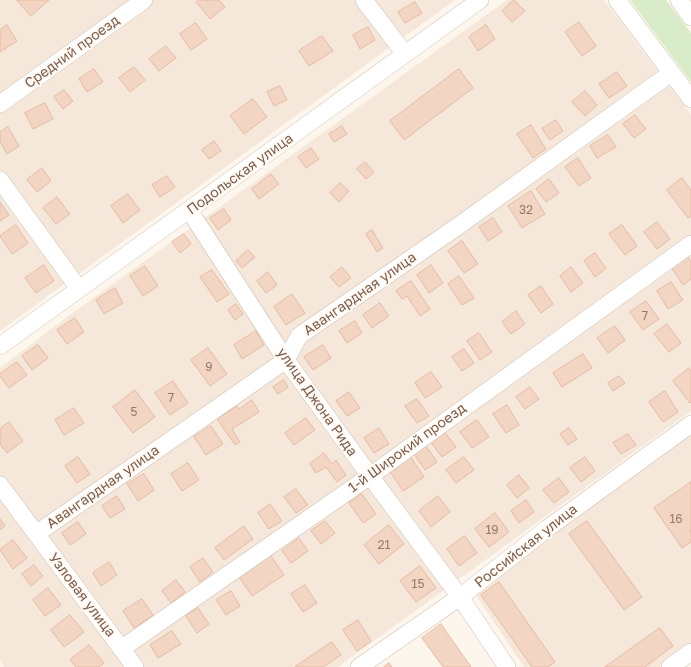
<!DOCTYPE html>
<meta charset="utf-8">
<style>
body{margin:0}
canvas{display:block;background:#fdf6ec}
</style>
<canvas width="691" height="667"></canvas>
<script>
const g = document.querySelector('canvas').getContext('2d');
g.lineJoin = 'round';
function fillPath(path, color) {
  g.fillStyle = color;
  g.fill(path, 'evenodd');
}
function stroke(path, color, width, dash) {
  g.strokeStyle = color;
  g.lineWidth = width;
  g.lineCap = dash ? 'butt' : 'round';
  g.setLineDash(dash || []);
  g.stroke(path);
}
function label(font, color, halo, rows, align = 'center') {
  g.font = font + ' "Golos Text",sans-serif';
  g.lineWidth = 4;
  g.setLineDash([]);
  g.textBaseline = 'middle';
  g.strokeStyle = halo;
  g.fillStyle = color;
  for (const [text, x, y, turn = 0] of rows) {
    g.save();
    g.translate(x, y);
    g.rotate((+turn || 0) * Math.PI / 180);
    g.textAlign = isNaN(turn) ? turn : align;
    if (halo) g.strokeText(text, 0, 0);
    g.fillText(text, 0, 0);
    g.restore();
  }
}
fillPath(new Path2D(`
 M0,0H455L0,331Z
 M507,0H604L691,115V411L338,667H4L0,661V368L67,317Z
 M691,431V644L660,667H524L473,591Z`), '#f5e8da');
fillPath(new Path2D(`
 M630,0H666L691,33V82Z`), '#d8ecc9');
const building = new Path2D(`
 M17,0H49L31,16Z
 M198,0H219L225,7L210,19L196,2Z
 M514,0L525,11L512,22L502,11Z
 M415,2L422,13L405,23L398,12Z
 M579,22L596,46L582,56L565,32Z
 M196,23L207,39L191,50L180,34Z
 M7,25L17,41L0,52V30Z
 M486,25L495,39L478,51L469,37Z
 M368,27L375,40L360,49L353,35Z
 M322,36L333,51L309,66L299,51Z
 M166,46L176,58L159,71L149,59Z
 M134,67L145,80L130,92L119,78Z
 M94,69L103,82L87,92L79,79Z
 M459,69L473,88L404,140L390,121Z
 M617,72L627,86L609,98L599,84Z
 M280,86L287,100L274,106L267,92Z
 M64,90L73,101L63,109L54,97Z
 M585,91L597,105L585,116L572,102Z
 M253,99L267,117L244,134L230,116Z
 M45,103L53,119L33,129L25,113Z
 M635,115L646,129L634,138L623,124Z
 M556,120L563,131L550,140L542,129Z
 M531,125L546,149L533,158L517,134Z
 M342,126L347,134L334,142L329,134Z
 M8,127L19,146L7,154L0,142V132Z
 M608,135L616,147L597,158L590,146Z
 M214,141L221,151L209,159L202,150Z
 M311,148L319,159L306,168L298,157Z
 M578,158L591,178L579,186L565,167Z
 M365,162L374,172L366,179L357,169Z
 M42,168L51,181L37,192L27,180Z
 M271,174L279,184L259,199L252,189Z
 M167,176L175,187L160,197L152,185Z
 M682,178L691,190V216L688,218L667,190Z
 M549,179L559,193L546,202L536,189Z
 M340,183L349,191L339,202L330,193Z
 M531,191L545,214L522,228L508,206Z
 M128,194L140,210L123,223L111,206Z
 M57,197L70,214L56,224L43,208Z
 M0,202L9,215L0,221Z
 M224,209L231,220L218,230L210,218Z
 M493,218L502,232L488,241L479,227Z
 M657,222L670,239L657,249L644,232Z
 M16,225L28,243L12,254L0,236Z
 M622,225L637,246L625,255L609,234Z
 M372,230L383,248L377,252L366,234Z
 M184,234L191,244L180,253L172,242Z
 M462,241L478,264L464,273L448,251Z
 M248,250L255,257L242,268L236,261Z
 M595,253L606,268L595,277L584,261Z
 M687,256L691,262V279L683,285L671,267Z
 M44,265L54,281L36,293L25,278Z
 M431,265L443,283L429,293L417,275Z
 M145,266L158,286L143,296L130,276Z
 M342,267L351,278L339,287L330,277Z
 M571,267L583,283L571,292L560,276Z
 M212,270L229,294L217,302L200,277Z
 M268,272L277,285L266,293L257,281Z
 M459,276L474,298L462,305L448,284Z
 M411,281L430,309L420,316L407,296L402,299L396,291Z
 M671,282L683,300L668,309L657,291Z
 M541,286L553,304L541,313L528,295Z
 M115,288L123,303L104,314L96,300Z
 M292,294L305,313L286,325L274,307Z
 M646,301L659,319L643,330L630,312Z
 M380,303L389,316L372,328L363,315Z
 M236,304L243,314L235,320L228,310Z
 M516,311L525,324L511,334L502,322Z
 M75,318L84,332L67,344L57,330Z
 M355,321L362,333L347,343L339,331Z
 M667,324L681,343L669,352L654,334Z
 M615,326L625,340L608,353L597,338Z
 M256,331L264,345L242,359L234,345Z
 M479,333L492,352L480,360L467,341Z
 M38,345L48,358L32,370L22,356Z
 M323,345L331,358L313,370L304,357Z
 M208,348L227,374L210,386L191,360Z
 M464,349L474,363L462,371L452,357Z
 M583,354L592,368L562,387L553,373Z
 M17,362L27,375L9,388L0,376V374Z
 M689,368L691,371V402L690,403L673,381Z
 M431,372L442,387L425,398L415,383Z
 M619,376L625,383L613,391L608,383Z
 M284,380L288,387L278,394L273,387Z
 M173,381L188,403L170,415L155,393Z
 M530,387L539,399L525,409L516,397Z
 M135,390L155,417L133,433L113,407Z
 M665,391L678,412L663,422L649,402Z
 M349,392L360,408L347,416L336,401Z
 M417,399L429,416L417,423L405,406Z
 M252,400L259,412L232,429L240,442L235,445L217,419L237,406L239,409Z
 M507,405L519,425L506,433L493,414Z
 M74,408L84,423L64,435L55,420Z
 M306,418L315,430L294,445L285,433Z
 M477,420L489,437L472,448L460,432Z
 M9,422L23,441L7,453L0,444V429Z
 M211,426L223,444L206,455L194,437Z
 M379,428L389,444L374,453L364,438Z
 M569,428L577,439L568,445L560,434Z
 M444,431L456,447L442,457L430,441Z
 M628,434L636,445L621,454L613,443Z
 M426,446L437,462L425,470L414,454Z
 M324,453L332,464L336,460L346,475L337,482L326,467L316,473L310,464Z
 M410,456L424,477L403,491L389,470Z
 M78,457L90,474L77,483L65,466Z
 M464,457L474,470L456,483L446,470Z
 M585,457L595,471L581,482L570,468Z
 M188,463L199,480L182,491L171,474Z
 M144,474L154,490L138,501L127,484Z
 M519,475L529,488L517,498L507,485Z
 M559,478L569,492L554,503L543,490Z
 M691,482V530L690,531L691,533V542L682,548L654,508Z
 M296,489L308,505L296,513L284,497Z
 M362,494L376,514L363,523L349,503Z
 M117,496L125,509L110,518L102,506Z
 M438,496L450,512L431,527L419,511Z
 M526,500L534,512L519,523L511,511Z
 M270,504L282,521L269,529L258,513Z
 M495,513L509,532L489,547L475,529Z
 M0,519L5,526L0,530Z
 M325,521L335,533L321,544L311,531Z
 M587,521L642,597L624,610L569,534Z
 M78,522L86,534L70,545L62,533Z
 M389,525L404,544L379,564L364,545Z
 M244,526L253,539L224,560L215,548Z
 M465,536L477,553L459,566L447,549Z
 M299,538L308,551L291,563L282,551Z
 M13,540L27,558L13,569L0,550Z
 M271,556L284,575L252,596L239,577Z
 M203,558L213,572L200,582L190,567Z
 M109,562L117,575L101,586L93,573Z
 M34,565L43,576L31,586L22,574Z
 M420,566L436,588L416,602L400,581Z
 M176,580L185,592L171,603L162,591Z
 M499,582L555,662L548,667H532L481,595Z
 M305,585L317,603L303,612L291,594Z
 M48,588L61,605L45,616L33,600Z
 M231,591L240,606L226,615L216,600Z
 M142,599L153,615L134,628L123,611Z
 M198,608L209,624L197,633L186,616Z
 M70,615L84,632L64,647L51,630Z
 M358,620L371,641L357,651L343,630Z
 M441,624L471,667H443L422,638Z
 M660,628L673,646L645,667H605Z
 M172,631L181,644L158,658L150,645Z
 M332,642L341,655L323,667H295Z
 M89,645L104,663L99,667H76L70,660Z
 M389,663L392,667H384Z`);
fillPath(building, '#f3d5c3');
stroke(building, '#e6bba3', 1);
const minor = new Path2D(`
 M364,0L405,54
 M617,0L691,99
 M679,0L691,17
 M0,104L144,0
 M0,180L79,289
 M189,210L286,360L370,476L460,597L507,667
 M0,346L480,0
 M0,485L135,667
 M36,534L286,360L299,336L461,224L671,73
 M121,649L370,476L691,244
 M359,667L460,597L548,528L691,424
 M670,667L691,652`);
stroke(minor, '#d1beb0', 18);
stroke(minor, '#fff', 17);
label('12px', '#987a6a', null, [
 ["32",526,210],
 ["7",645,316],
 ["9",209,367],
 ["7",171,398],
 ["5",134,412],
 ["16",676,519],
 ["19",492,530],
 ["21",384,545],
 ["15",418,584]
]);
label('14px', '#7a5c4d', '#fffaf3', [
 ["Средний проезд",72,52,-36],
 ["Подольская улица",240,174,-36],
 ["Авангардная улица",360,294,-35],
 ["улица Джона Рида",317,402,55],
 ["1-й Широкий проезд",407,448,-36],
 ["Авангардная улица",103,487,-35],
 ["Российская улица",526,546,-38],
 ["Узловая улица",82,595,53]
]);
</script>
